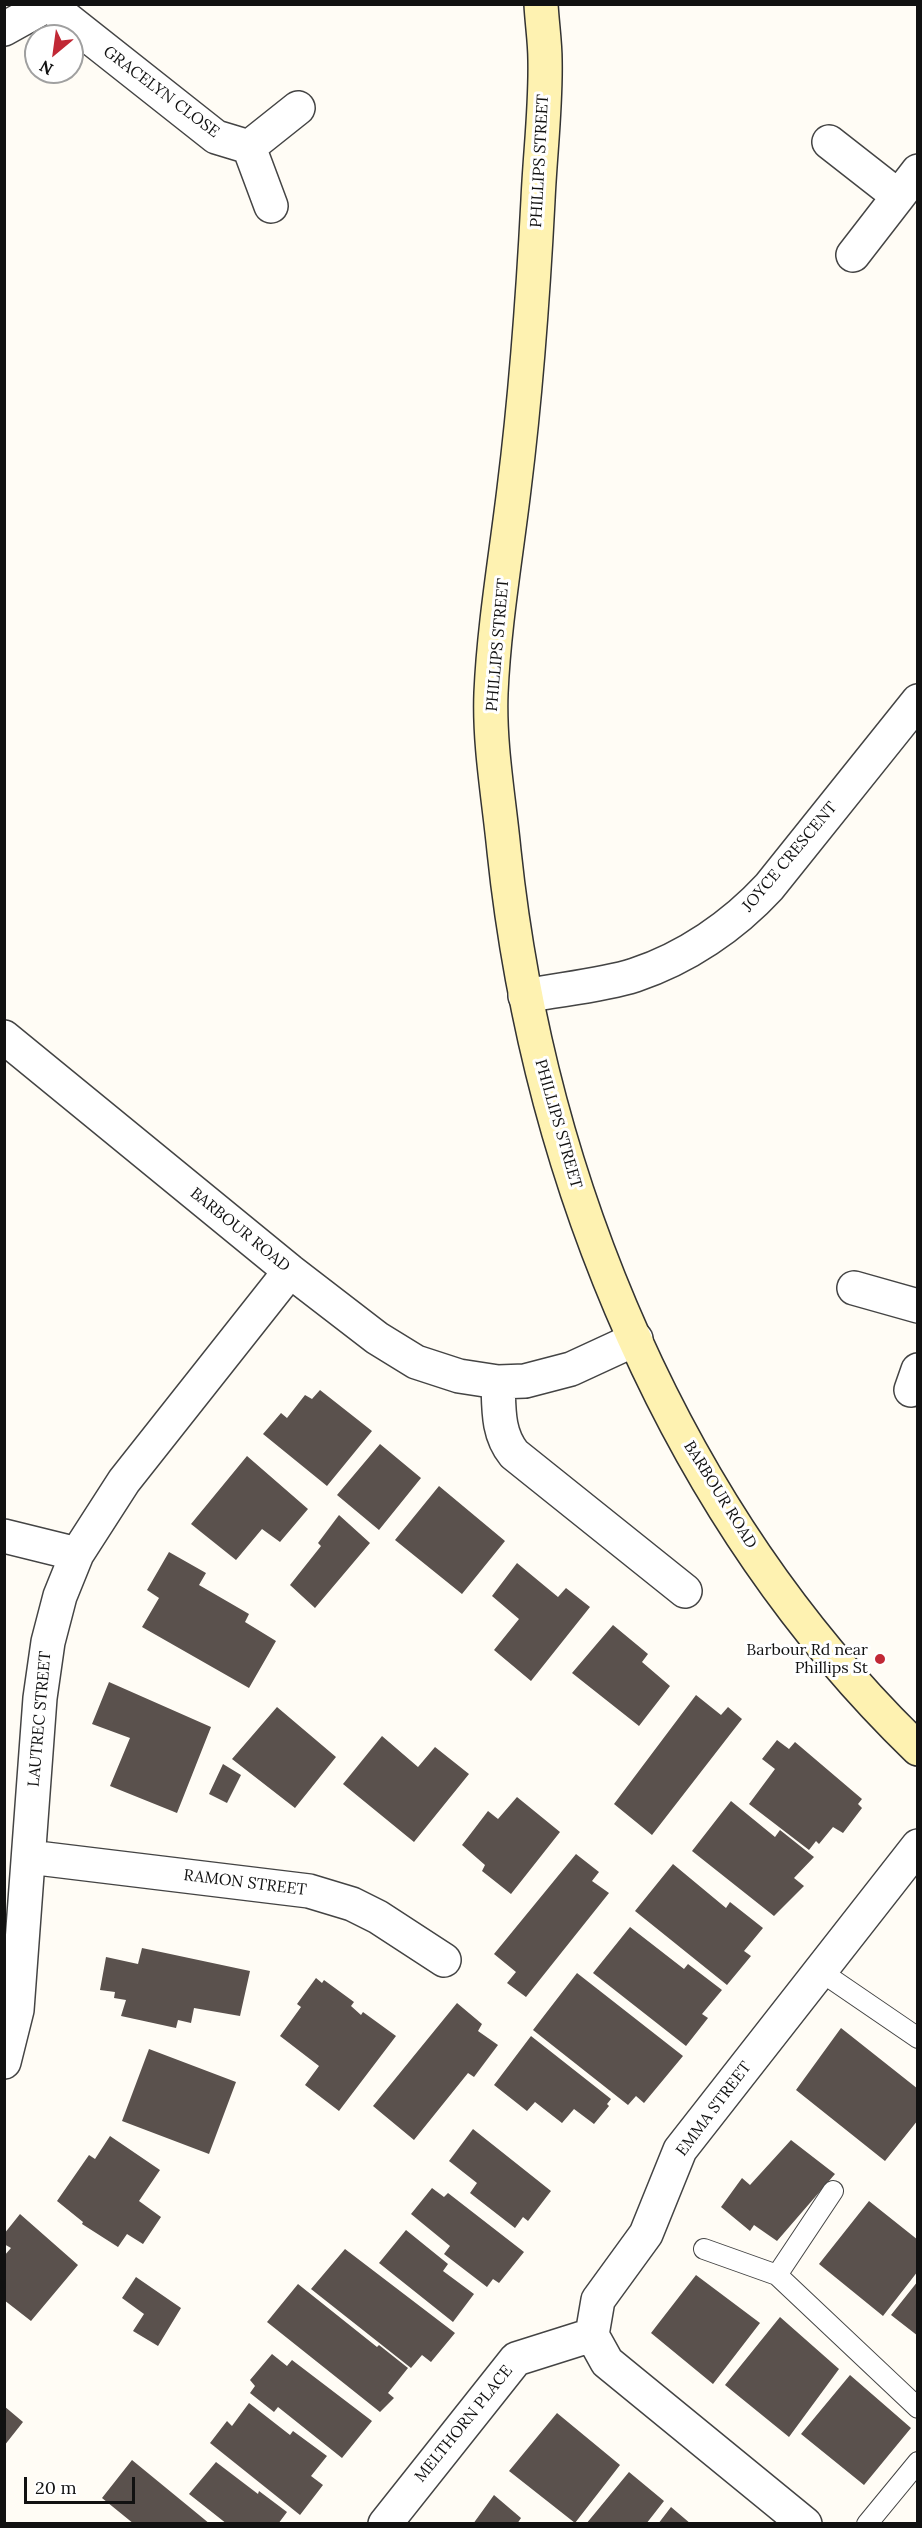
<!DOCTYPE html>
<style>
body{margin:0}
#map{position:relative;width:922px;height:2528px;overflow:hidden;background:#fffcf5;font-family:Lora,serif}
canvas{display:block}
.frame{position:absolute;inset:0;border:6px solid #111;pointer-events:none}
.north{position:absolute;left:24px;top:24px;width:60px;height:60px;box-sizing:border-box;background:#fff;border:2px solid #a0a0a0;border-radius:50%;rotate:209deg;font-size:16px;font-weight:700;line-height:24px;text-align:center;color:#111}
.north::after{content:'';display:block;margin:auto;width:21px;height:27px;background:#c12835;clip-path:polygon(50% 0,100% 100%,50% 72%,0 100%)}
.scale{position:absolute;left:24px;top:2477px;width:111px;height:27px;box-sizing:border-box;border:3px solid #111;border-top:0;padding-left:8px;font-size:18px;line-height:21px;white-space:nowrap;color:#111;-webkit-text-stroke:4px #fff;paint-order:stroke}
</style>
<div id="map">
<canvas width="922" height="2528"></canvas>
<div class="frame"></div>
<div class="north">N</div>
<div class="scale">20 m</div>
</div>
<script>
const g = document.querySelector('canvas').getContext('2d');
g.lineJoin = 'round';
function fillPath(path, color) {
  g.fillStyle = color;
  g.fill(path, 'evenodd');
}
function stroke(path, color, width, dash) {
  g.strokeStyle = color;
  g.lineWidth = width;
  g.lineCap = dash ? 'butt' : 'round';
  g.setLineDash(dash || []);
  g.stroke(path);
}
function label(font, color, halo, rows, align = 'center') {
  g.font = font + ' Lora,serif';
  g.lineWidth = 6;
  g.setLineDash([]);
  g.textBaseline = 'middle';
  g.strokeStyle = halo;
  g.fillStyle = color;
  for (const [text, x, y, turn = 0] of rows) {
    g.save();
    g.translate(x, y);
    g.rotate((+turn || 0) * Math.PI / 180);
    g.textAlign = isNaN(turn) ? turn : align;
    if (halo) g.strokeText(text, 0, 0);
    g.fillText(text, 0, 0);
    g.restore();
  }
}
fillPath(new Path2D(`
 M320,1390L372,1431L327,1486L263,1434L281,1413L287,1418L305,1395L312,1399Z
 M380,1444L421,1478L379,1530L337,1495Z
 M247,1456L308,1509L280,1542L262,1529L236,1560L191,1524Z
 M439,1486L505,1541L462,1594L395,1540Z
 M339,1515L370,1543L315,1608L290,1585L321,1546L318,1543Z
 M169,1552L206,1573L199,1585L249,1614L245,1622L276,1641L249,1688L142,1627L159,1598L147,1590Z
 M517,1563L558,1597L566,1588L590,1607L531,1681L494,1650L519,1619L492,1596Z
 M613,1625L648,1654L642,1662L670,1686L639,1726L572,1673Z
 M109,1682L211,1727L177,1813L110,1786L130,1738L92,1724Z
 M696,1695L721,1715L728,1707L742,1719L652,1835L614,1804Z
 M277,1707L336,1757L295,1808L232,1759Z
 M382,1736L418,1767L435,1747L469,1774L414,1842L343,1784Z
 M777,1740L789,1749L795,1742L862,1799L858,1804L862,1808L843,1833L833,1827L819,1844L816,1841L809,1850L749,1804L775,1769L762,1759Z
 M223,1764L241,1775L227,1803L209,1794Z
 M517,1797L560,1832L511,1894L482,1871L485,1865L462,1845L488,1811L498,1819Z
 M731,1801L775,1837L780,1830L814,1857L794,1878L804,1886L774,1916L692,1851Z
 M576,1854L599,1872L592,1881L609,1893L526,1997L507,1983L516,1972L494,1954Z
 M673,1864L726,1908L730,1902L763,1928L744,1951L751,1956L727,1985L635,1911Z
 M630,1927L684,1969L688,1964L722,1990L702,2014L708,2018L686,2046L593,1973Z
 M142,1948L250,1971L240,2016L194,2008L191,2023L178,2020L176,2028L121,2016L126,2000L114,1998L115,1992L100,1990L106,1957L138,1964Z
 M577,1973L683,2056L644,2103L636,2096L628,2105L533,2030Z
 M316,1978L322,1983L324,1980L354,2002L351,2006L361,2015L363,2012L396,2036L339,2111L305,2085L319,2066L280,2036L301,2007L297,2004Z
 M457,2003L482,2024L478,2031L498,2045L474,2077L468,2073L414,2140L373,2106Z
 M841,2028L918,2089V2120L885,2161L796,2090Z
 M531,2036L611,2099L607,2104L609,2106L594,2124L574,2109L562,2123L535,2102L527,2111L494,2085Z
 M149,2049L236,2082L209,2154L122,2121Z
 M473,2129L551,2191L528,2221L523,2217L515,2228L470,2193L477,2183L449,2161Z
 M110,2136L160,2170L139,2201L161,2217L143,2244L127,2234L118,2247L82,2224L83,2222L57,2201L89,2155L95,2159Z
 M791,2140L835,2174L777,2241L754,2225L750,2231L721,2207L742,2178L750,2185Z
 M432,2188L444,2197L448,2193L524,2252L499,2283L493,2279L487,2287L444,2254L450,2246L411,2214Z
 M869,2201L918,2240V2271L883,2316L819,2264Z
 M20,2214L78,2265L31,2321L4,2300V2256L11,2248L4,2244V2234Z
 M406,2230L448,2264L443,2271L474,2294L453,2322L379,2263Z
 M345,2249L455,2333L431,2362L422,2355L411,2368L311,2289Z
 M696,2275L760,2323L713,2384L651,2333Z
 M136,2277L181,2308L158,2346L133,2331L144,2314L122,2298Z
 M918,2281V2336L891,2315Z
 M298,2284L377,2347L379,2345L408,2368L388,2393L394,2398L380,2412L267,2322Z
 M780,2317L839,2369L789,2437L725,2385Z
 M272,2354L287,2366L292,2360L372,2421L342,2458L278,2407L274,2412L250,2393L255,2386L250,2380Z
 M850,2375L911,2428L864,2485L801,2434Z
 M249,2403L290,2435L293,2431L327,2456L311,2476L323,2485L300,2515L210,2443L227,2421L232,2426Z
 M4,2406L23,2422L4,2446Z
 M557,2413L620,2465L575,2523L509,2471Z
 M132,2460L210,2524H134L102,2498Z
 M216,2462L258,2494L259,2491L287,2512L278,2524H227L189,2494Z
 M629,2472L664,2501L646,2524H586Z
 M494,2495L521,2518L517,2524H473Z
 M671,2507L691,2524H658Z`), '#5a514d');
const lane = new Path2D(`
 M820,1971L918,2038
 M704,2249L777,2275L918,2408
 M777,2275L833,2191
 M867,2524L918,2462`);
const street = new Path2D(`
 M49,5L216,137L249,147L271,206
 M4,29L49,4
 M829,142L898,196
 M249,147L298,108
 M853,255L918,171
 M525,996C560,989 601,986 635,975C686,958 733,926 769,887L918,701
 M4,1037L290,1271L377,1338L416,1362L459,1376L498,1382L525,1381L571,1369L636,1339
 M854,1288L918,1306
 M498,1382C499,1408 497,1433 514,1454L685,1591
 M911,1390L918,1370
 M4,1536L77,1554
 M29,1857L309,1891L352,1904L378,1917L444,1960
 M4,2062L17,2010L40,1698L48,1642L60,1596L77,1554L124,1481L290,1271
 M385,2524L516,2359L592,2335
 M805,2524L607,2362L592,2335L598,2300L646,2234L680,2150L918,1846`);
const secondary = new Path2D(`
 M541,4C542,23 545,42 545,60C546,107 540,154 538,200C533,297 526,393 514,489C506,556 494,625 491,693C489,745 499,799 504,851C539,1182 676,1515 918,1749`);
stroke(lane, '#444', 22);
stroke(street, '#444', 36);
stroke(secondary, '#333', 36);
stroke(lane, '#fff', 20);
stroke(street, '#fff', 33);
stroke(secondary, '#fef2b1', 33);
for (const [x, y, r, color] of [
 [880,1659,6,"#c12835"]
]) {
  const dot = new Path2D();
  dot.arc(x, y, r, 0, 2 * Math.PI);
  g.fillStyle = color;
  g.fill(dot);
  stroke(dot, '#fff', 2);
}
label('16px', '#111', '#fff', [
 ["GRACELYN CLOSE",161,92,37],
 ["PHILLIPS STREET",540,161,-87],
 ["PHILLIPS STREET",498,645,-85],
 ["JOYCE CRESCENT",790,857,-50],
 ["PHILLIPS STREET",558,1124,74],
 ["BARBOUR ROAD",240,1230,39],
 ["BARBOUR ROAD",720,1495,58],
 ["LAUTREC STREET",40,1719,-85],
 ["RAMON STREET",245,1883,7],
 ["EMMA STREET",714,2109,-53],
 ["MELTHORN PLACE",464,2424,-51]
]);
label('16px', '#111', '#fff', [
 ["Barbour Rd near",868,1650],
 ["Phillips St",868,1668]
], 'right');
</script>
